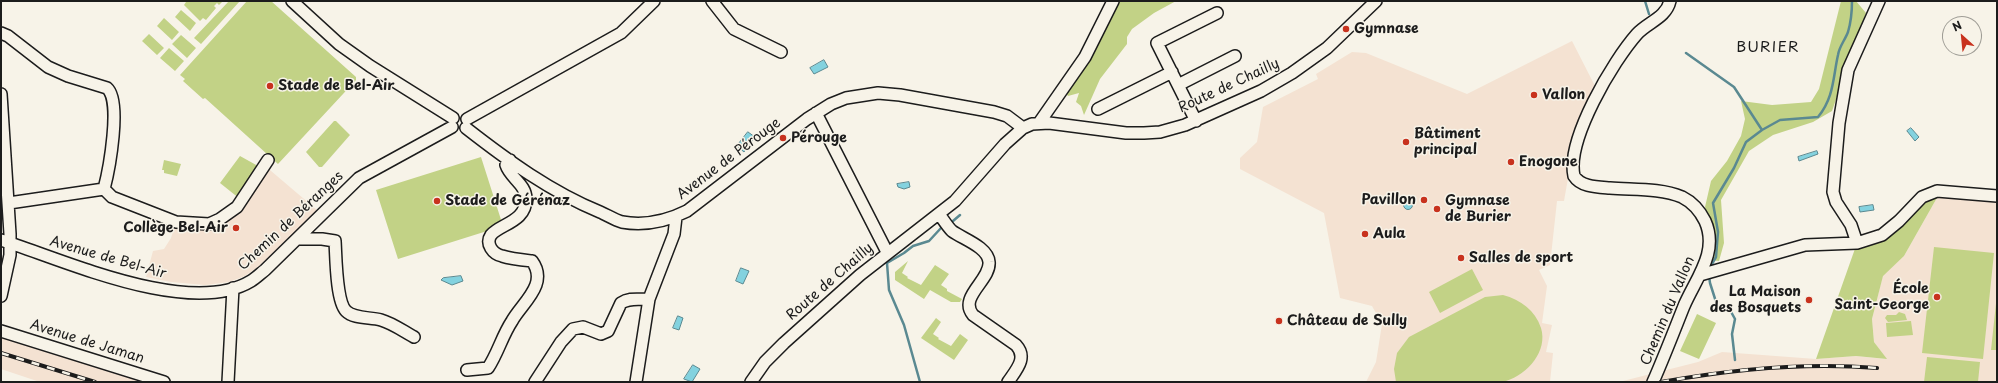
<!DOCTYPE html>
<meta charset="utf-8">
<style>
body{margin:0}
#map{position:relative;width:1998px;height:383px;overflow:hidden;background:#f7f3e8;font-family:"Playpen Sans",sans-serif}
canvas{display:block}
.frame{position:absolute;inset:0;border:2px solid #1c1c1c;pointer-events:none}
.north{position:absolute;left:1942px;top:16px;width:40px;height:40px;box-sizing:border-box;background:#f7f3e8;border:1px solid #9f9d96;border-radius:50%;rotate:333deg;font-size:11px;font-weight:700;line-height:16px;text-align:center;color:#1c1c1c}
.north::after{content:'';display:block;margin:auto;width:14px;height:18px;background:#c8321e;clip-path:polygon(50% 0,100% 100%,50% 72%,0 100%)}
</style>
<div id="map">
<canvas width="1998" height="383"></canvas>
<div class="frame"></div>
<div class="north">N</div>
</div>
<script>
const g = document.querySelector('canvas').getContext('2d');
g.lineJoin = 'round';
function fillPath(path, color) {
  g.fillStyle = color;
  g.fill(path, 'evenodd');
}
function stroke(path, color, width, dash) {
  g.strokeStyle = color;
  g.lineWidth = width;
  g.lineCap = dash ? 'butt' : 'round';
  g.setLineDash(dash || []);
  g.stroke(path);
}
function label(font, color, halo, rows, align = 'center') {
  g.font = font + ' "Playpen Sans",sans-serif';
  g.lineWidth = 3;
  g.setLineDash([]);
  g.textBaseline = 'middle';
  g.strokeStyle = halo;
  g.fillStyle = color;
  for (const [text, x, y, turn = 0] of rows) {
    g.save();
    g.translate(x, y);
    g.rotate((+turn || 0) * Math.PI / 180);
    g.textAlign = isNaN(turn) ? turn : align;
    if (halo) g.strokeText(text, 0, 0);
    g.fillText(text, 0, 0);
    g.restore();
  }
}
fillPath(new Path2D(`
 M1572,41L1596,88L1570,167L1564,201H1557L1550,265L1539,270L1547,286L1542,323L1552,325L1546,352L1553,353L1550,382H1366L1376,362L1382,324L1372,306L1340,298L1324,213L1240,169V158L1257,142L1263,107L1318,79L1316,74L1352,52L1366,53L1467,94Z
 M264,165L317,210L258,267L245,276L229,282L205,285L171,282L146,277L153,251L164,249L171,238L176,222L220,219Z
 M1997,195V382H1619L1698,362L1722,352L1816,359L1856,356L1886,359L1874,342L1872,319L1883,275L1904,256L1938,196Z
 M1,331L164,382H40L1,369Z`), '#f4e2d2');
fillPath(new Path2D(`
 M185,1H223L219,5L217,3L214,6L216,8L206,20L203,18L200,21L184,5L186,2Z
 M229,1H240L201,44L194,38Z
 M247,1H271L356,77V80L278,164L205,98L203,99L183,81L185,79L180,75Z
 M1113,1H1176L1154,13L1132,29L1127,37V44L1100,79L1084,115L1081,106L1076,102L1079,93L1068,96L1065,92Z
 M1841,1H1856L1866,13L1832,111L1813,122L1773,135L1749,151L1721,200L1724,243L1719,261L1709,260L1711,228L1705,207L1711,181L1727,161L1741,136L1745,119L1741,101L1772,105L1811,102L1819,89Z
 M181,10L196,23L190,31L175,17Z
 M164,18L179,32L172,40L157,26Z
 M149,34L164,48L157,55L142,41Z
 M181,35L196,48L187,58L172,44Z
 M169,48L184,61L175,71L160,58Z
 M334,121H336L350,135L322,167H319L306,152Z
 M240,156L258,166L240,199L220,183Z
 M481,157L503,226L398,259L376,190Z
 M164,160L181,164L177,176L164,173V170H162Z
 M1938,196L1904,256L1883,276L1872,319L1874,342L1887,359L1856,356L1816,359L1857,243L1882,235L1914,205Z
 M1934,247L1994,253L1983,359L1922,353Z
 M908,261L902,273L908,277L907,278L921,285L935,265L949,274L941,285L947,289V291L962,299L960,302H951L930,290L924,299L895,280V272Z
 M1472,269L1483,290L1440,313L1429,292Z
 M1997,294V350H1991Z
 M1503,295C1521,300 1535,310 1541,328C1548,351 1528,374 1506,381C1499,383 1487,382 1479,382C1451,382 1424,382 1396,382L1394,369L1397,353L1409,337L1485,297Z
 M1899,312L1905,314L1907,320L1888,322L1885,318L1887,315H1896Z
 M1697,314L1716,323L1699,359L1680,351Z
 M936,318L941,322L933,334L939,338L938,339L951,346L960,334L968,340L954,360L921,338Z
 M1911,321L1913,335L1887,337L1886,323Z
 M1927,357L1980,362L1978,382H1924Z`), '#c2d286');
const water = new Path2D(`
 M824,60L828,67L814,74L810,68Z
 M1911,128L1919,137L1915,141L1907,131Z
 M748,132L755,137L744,152L737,146Z
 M1817,151L1818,154L1799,161L1798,157Z
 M909,182L910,187L904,189L898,187L897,184Z
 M1403.5 205a4.5 4.5 0 1 1 9 0a4.5 4.5 0 1 1-9 0Z
 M1873,205L1874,210L1860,212L1859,207Z
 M741,268L749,271L743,284L736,281Z
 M461,276L463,281L452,285L441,280L443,278Z
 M678,316L683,318L679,330L673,328Z
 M693,365L700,369L692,382L684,379Z`);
fillPath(water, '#83d2df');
stroke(water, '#5a8991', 1);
stroke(new Path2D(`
 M1645,1L1649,14
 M1686,53L1734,87L1762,130
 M953,221L960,215
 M1709,269L1716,257L1718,232L1713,203L1734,168L1746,142L1762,130L1780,120L1818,117C1834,98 1833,77 1838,55C1839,47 1845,40 1848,32C1851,22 1852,11 1852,1
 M1709,276L1710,283L1717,305L1730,310L1735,319L1732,334L1735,360
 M920,382L904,325L889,290L887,263L904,253L913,246L929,241L941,228`), '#5a8991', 2.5);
const minor = new Path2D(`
 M292,1L339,44L370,66L453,118
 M712,1L734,29L781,52
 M1,33L8,36L48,67L68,76L107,88C122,101 109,170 104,189
 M1178,85L1235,56
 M1,94L10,234V255L1,296
 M1098,109L1172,72
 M816,113L887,252
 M467,119L621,33L654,1
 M1196,121L1157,43L1217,13
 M1039,123L1085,57L1113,1
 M466,128C507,160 551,192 600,212C607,215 615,220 622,222C645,226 667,221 687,211L807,119L831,104L846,98L878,93L900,95L994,112L1007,116L1023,128
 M104,189L112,197L176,222L209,224L220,219L237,207L268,160
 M9,203L104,189
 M939,214C943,219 947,226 952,231C963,239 988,247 989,262C991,280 958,297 973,315L1016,345C1028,358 1016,370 1008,382
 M297,239H322L335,241C336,256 336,301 346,311C354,319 370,317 381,320C392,323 403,331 414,337
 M1,240C64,260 190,318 251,281C256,278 261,273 265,270L359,178L452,127
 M1857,243L1851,225L1836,202L1833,192L1839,123L1848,70L1879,1
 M1700,275L1805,245L1857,243L1882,235L1899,221L1922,197L1937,191L1997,196
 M1,331L164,382
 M467,370L488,368C498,353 502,336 512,321C522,303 549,284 532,261C522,260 511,259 502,256C493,254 485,244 491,235C500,224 526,222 526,199C526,184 510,178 506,165L510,160
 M228,382L233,288
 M535,382L561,342L573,329L583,327L601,334L608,331L621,303C630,297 639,300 649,299
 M636,382L649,299L674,234L676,217
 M751,382L765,362L784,343L860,275L955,201L1005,144L1023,128L1032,124L1049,123L1126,133H1144L1160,132L1185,125L1261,91L1292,73L1327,48L1376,1
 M1653,382C1664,357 1674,331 1684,306C1696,278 1719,252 1705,221C1700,211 1692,202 1682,197C1660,188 1633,190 1610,188C1597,187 1581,187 1574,176C1566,140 1613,61 1637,34C1648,22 1666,18 1670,1`);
stroke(minor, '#1c1c1c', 14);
stroke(minor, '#f7f3e8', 11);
const rail = new Path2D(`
 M1,353L95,382
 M1661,382C1733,369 1805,362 1877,368`);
stroke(rail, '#1c1c1c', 4);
stroke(rail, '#f7f3e8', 2.5, [8]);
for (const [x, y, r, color] of [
 [1346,29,4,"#c8321e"],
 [270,86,4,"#c8321e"],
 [1534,95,4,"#c8321e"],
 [783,138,4,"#c8321e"],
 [1406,142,4,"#c8321e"],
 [1511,162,4,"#c8321e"],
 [1424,200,4,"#c8321e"],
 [437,201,4,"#c8321e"],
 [1437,209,4,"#c8321e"],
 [236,228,4,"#c8321e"],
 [1365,234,4,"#c8321e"],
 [1461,258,4,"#c8321e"],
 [1937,297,4,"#c8321e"],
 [1809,300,4,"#c8321e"],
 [1279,321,4,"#c8321e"]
]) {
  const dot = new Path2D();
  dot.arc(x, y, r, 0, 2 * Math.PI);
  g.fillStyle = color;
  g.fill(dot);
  stroke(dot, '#f7f3e8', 1.5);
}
label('bold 14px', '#1c1c1c', '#f7f3e8', [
 ["Gymnase",1354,29],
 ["Stade de Bel-Air",278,86],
 ["Vallon",1542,95],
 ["Bâtiment",1414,134],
 ["principal",1414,150],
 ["Pérouge",791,138],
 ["Enogone",1519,162],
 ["Pavillon",1416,200,"right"],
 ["Stade de Gérénaz",445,201],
 ["Gymnase",1445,201],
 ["de Burier",1445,217],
 ["Collège Bel-Air",228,228,"right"],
 ["Aula",1373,234],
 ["Salles de sport",1469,258],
 ["École",1929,289,"right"],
 ["Saint-George",1929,305,"right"],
 ["La Maison",1801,292,"right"],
 ["des Bosquets",1801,308,"right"],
 ["Château de Sully",1287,321]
], 'left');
label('14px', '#1c1c1c', '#f7f3e8', [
 ["Route de Chailly",1229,86,-25],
 ["Avenue de Pérouge",729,159,-37],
 ["Chemin de Béranges",291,221,-43],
 ["Avenue de Bel-Air",108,258,16],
 ["Route de Chailly",830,282,-41],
 ["Chemin du Vallon",1668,311,-67],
 ["Avenue de Jaman",87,342,17]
]);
g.letterSpacing = '1px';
label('15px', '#1c1c1c', '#f7f3e8', [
 ["BURIER",1768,48]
]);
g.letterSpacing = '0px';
</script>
